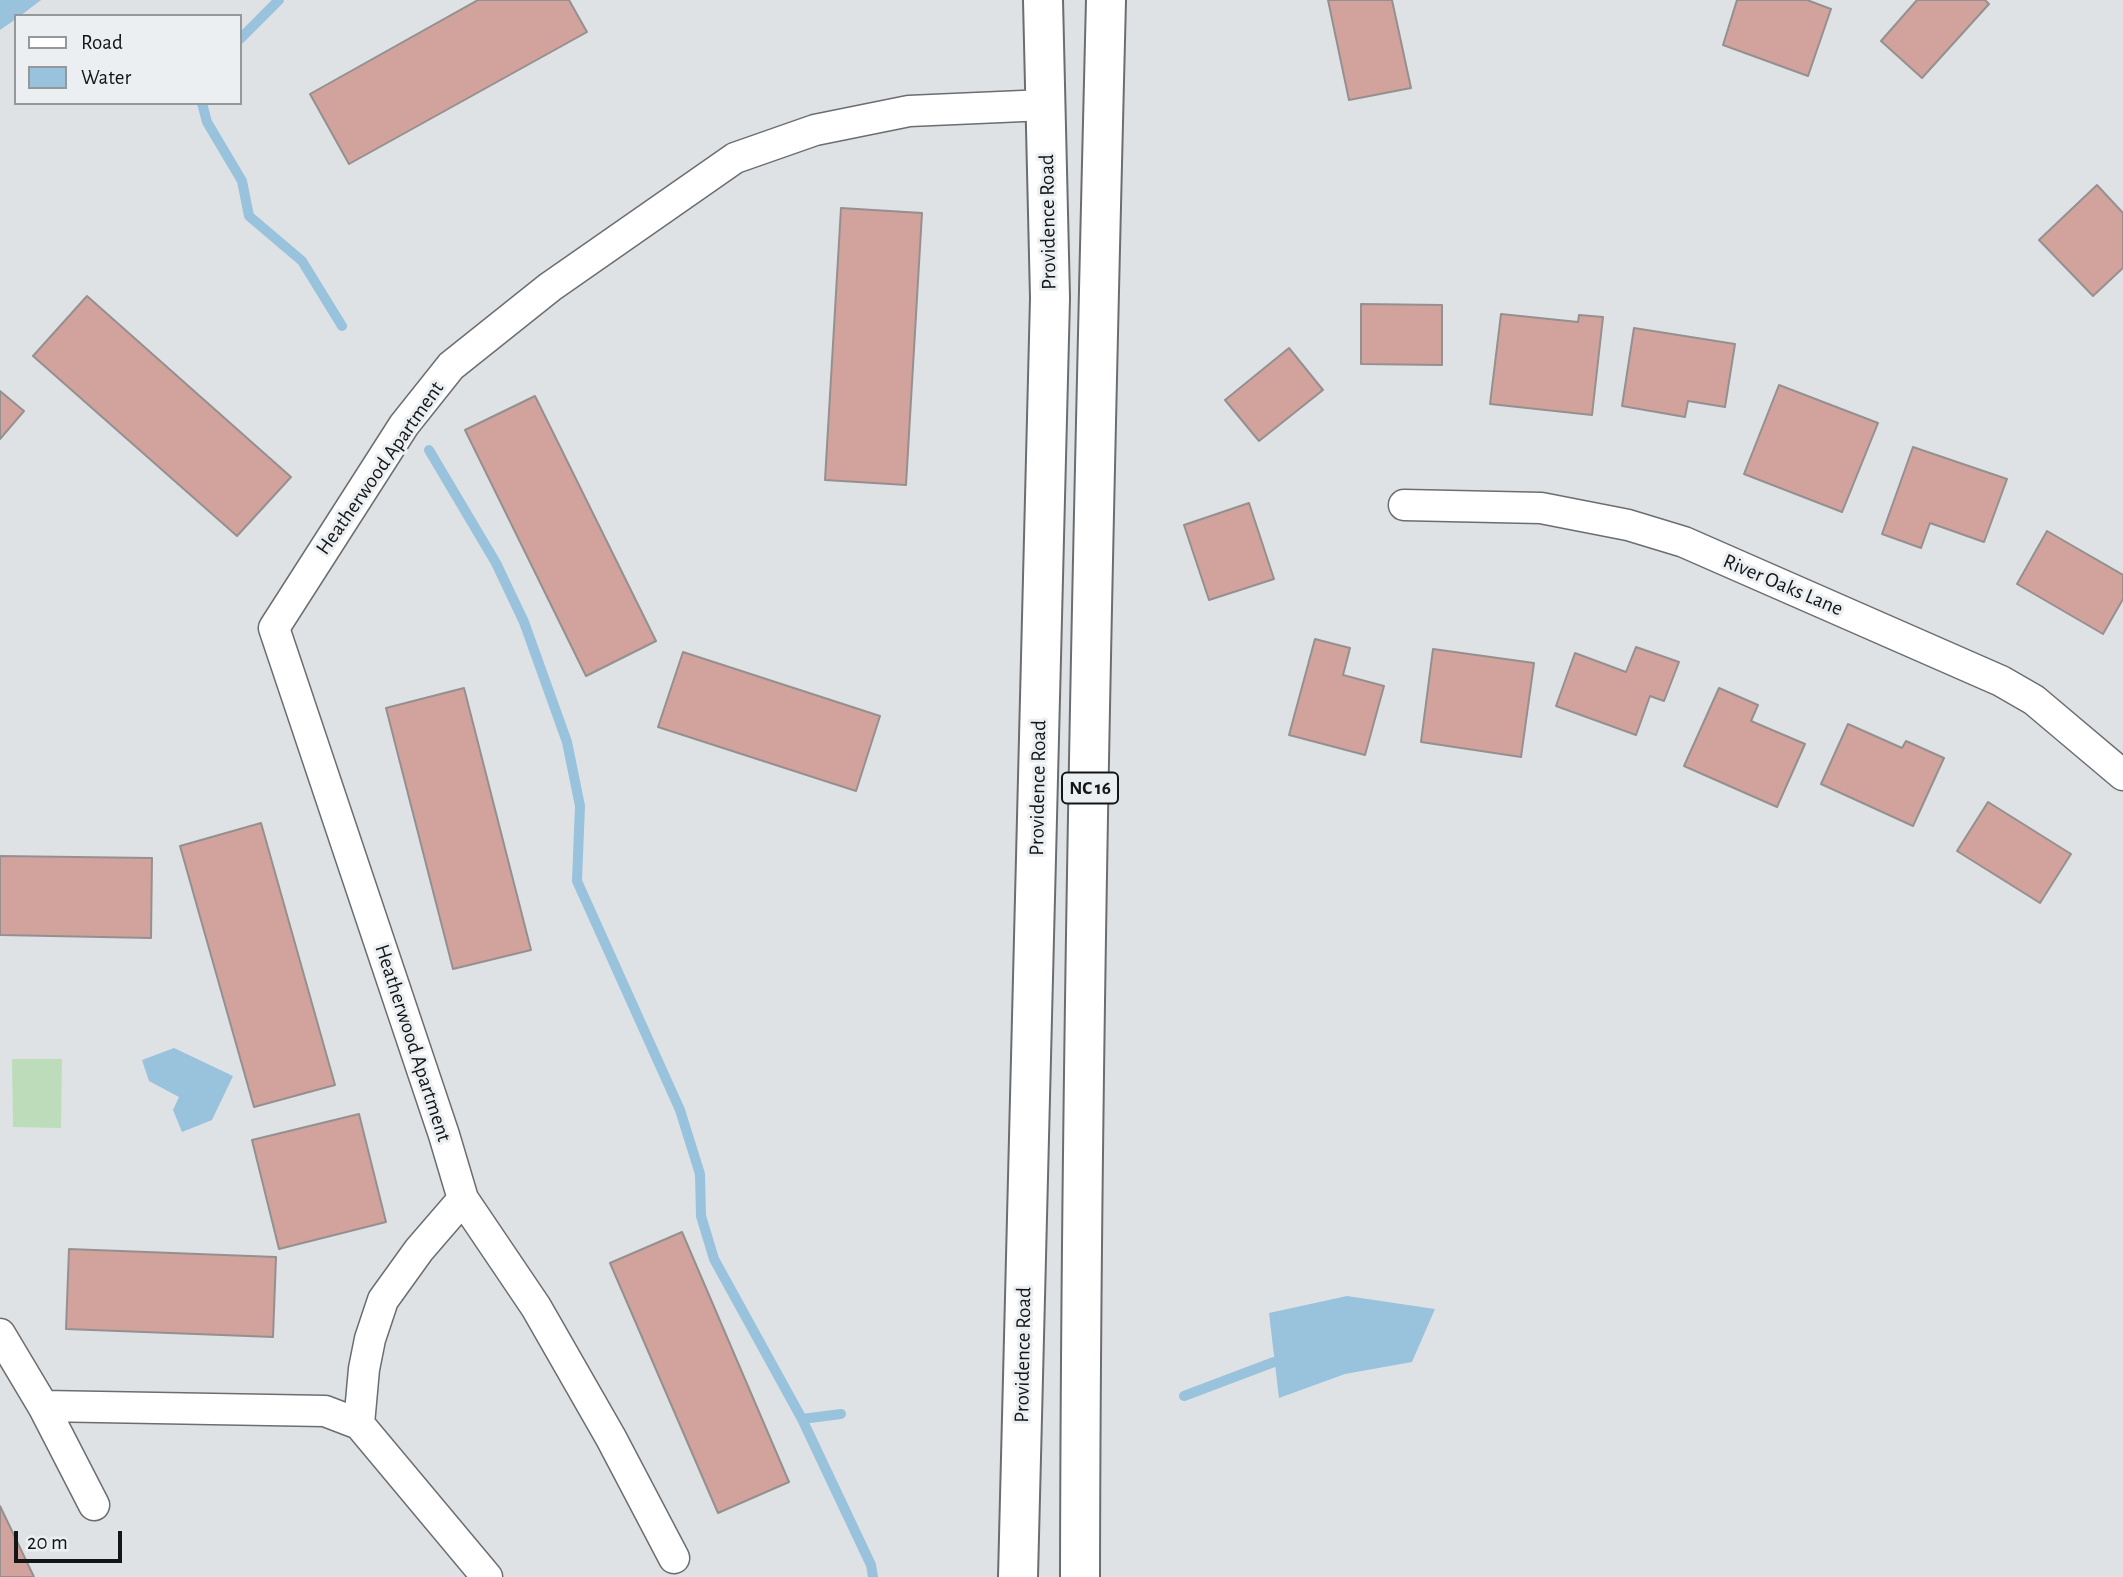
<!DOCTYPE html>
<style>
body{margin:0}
#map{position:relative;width:2123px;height:1577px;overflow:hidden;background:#dfe2e5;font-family:"Alegreya Sans",sans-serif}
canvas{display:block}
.legend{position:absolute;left:14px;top:14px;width:228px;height:91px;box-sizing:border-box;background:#eceff2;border:2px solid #95989a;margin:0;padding:9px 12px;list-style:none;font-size:21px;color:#131516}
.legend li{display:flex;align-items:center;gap:14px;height:35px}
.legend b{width:35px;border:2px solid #95989a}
.scale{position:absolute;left:14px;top:1531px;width:108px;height:32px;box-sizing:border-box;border:4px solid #131516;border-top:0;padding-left:9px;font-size:21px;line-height:24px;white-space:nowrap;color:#131516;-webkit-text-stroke:5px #eceff2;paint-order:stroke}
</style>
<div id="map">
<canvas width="2123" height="1577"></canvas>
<ul class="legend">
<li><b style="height:9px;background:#fff"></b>Road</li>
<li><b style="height:19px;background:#99c2dd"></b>Water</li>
</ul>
<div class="scale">20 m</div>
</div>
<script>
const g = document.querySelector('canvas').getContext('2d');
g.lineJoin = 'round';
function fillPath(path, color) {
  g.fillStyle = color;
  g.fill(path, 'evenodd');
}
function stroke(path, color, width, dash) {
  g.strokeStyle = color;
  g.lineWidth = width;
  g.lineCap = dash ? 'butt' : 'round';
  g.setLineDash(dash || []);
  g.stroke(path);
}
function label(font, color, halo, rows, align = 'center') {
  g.font = font + ' "Alegreya Sans",sans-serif';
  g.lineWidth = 6;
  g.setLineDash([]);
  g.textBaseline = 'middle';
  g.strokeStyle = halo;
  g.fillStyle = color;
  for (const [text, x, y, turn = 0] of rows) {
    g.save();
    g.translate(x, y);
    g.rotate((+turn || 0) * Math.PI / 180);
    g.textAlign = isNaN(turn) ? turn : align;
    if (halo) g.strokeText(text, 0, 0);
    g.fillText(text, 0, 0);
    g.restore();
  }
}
fillPath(new Path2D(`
 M12,1059H62L61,1128L13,1127Z`), '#bddcba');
fillPath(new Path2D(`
 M0,0H41L20,16H16V19L0,30Z
 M174,1048L233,1076L212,1120L182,1132L173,1110L179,1097L149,1081L142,1060Z
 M1347,1296L1435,1309L1412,1362L1345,1374L1279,1398L1269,1313Z`), '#99c2dd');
stroke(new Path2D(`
 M240,39L279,0
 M202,103L207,122L242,181L249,216L302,261L342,326
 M429,450L496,563L524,622L567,742L580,806L577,881L680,1110L700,1174L701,1216L714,1259L802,1419L871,1565L873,1577
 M1184,1396L1274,1362
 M802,1419L841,1414`), '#99c2dd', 10);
const building = new Path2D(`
 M478,0H569L587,32L349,164L310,94Z
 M1328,0H1392L1411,88L1349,100Z
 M1737,0H1807L1831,9L1808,76L1723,45Z
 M1917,0H1985L1989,4L1922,78L1881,41Z
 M2097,185L2123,213V268L2093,296L2039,240Z
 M841,208L922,213L906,485L825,480Z
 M87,296L291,477L237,536L33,356Z
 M1361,304L1442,305V365L1361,364Z
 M1501,314L1578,322L1579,315L1603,317L1592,415L1490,404Z
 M1634,328L1735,344L1725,407L1688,401L1685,417L1622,406Z
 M1289,348L1323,390L1259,441L1225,400Z
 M1779,385L1878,423L1842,512L1744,474Z
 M0,391L24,411L0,439Z
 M535,396L656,641L586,676L465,430Z
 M1913,447L2007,479L1984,542L1930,523L1921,548L1882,534Z
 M1249,503L1274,579L1209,600L1184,525Z
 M2047,531L2123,575V599L2103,634L2017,584Z
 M1315,639L1350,648L1343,675L1384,686L1365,755L1289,735Z
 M1636,647L1679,662L1664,701L1650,696L1636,735L1556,706L1575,653L1626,672Z
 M1433,649L1534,663L1521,757L1421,742Z
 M683,652L880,716L856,791L658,727Z
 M464,688L531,950L453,969L386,708Z
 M1719,688L1758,705L1751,721L1805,744L1777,807L1684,766Z
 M1848,724L1902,748L1906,741L1944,758L1913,826L1821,784Z
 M1988,802L2071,854L2040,903L1957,851Z
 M261,823L335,1085L254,1107L180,846Z
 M0,856L152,858L151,938L0,935Z
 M359,1114L386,1222L279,1249L252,1140Z
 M682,1232L789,1482L718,1513L610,1263Z
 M69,1249L276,1257L273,1337L66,1329Z
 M0,1506L34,1577H0Z`);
fillPath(building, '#d2a29c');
stroke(building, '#959090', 2);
const street = new Path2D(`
 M1404,505L1541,508L1628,525L1684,542L2001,681L2034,700L2123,775
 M463,1199L419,1250L383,1300L370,1339L364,1369L359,1424L487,1577
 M0,1334L43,1406L325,1411L359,1424
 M43,1406L94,1505
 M674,1558L611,1438L536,1307L463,1199L444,1135L274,628L404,425L451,366L550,287L735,158L815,130L909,111L1046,105`);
const primary = new Path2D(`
 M1018,1577L1050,298L1043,0
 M1080,1577C1081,1051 1093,525 1106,0`);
stroke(street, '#6b6d70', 33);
stroke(primary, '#6b6d70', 42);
stroke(street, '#fff', 30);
stroke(primary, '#fff', 38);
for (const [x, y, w] of [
 [1090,788,56]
]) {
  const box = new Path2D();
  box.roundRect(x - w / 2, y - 15.5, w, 31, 5);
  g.fillStyle = '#eceff2';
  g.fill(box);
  stroke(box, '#131516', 2);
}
label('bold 19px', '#131516', null, [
 ["NC 16",1090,788]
]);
label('21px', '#131516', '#eceff2', [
 ["Providence Road",1048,222,-91],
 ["Heatherwood Apartment",380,468,-55],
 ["River Oaks Lane",1783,585,23],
 ["Providence Road",1038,788,-89],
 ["Heatherwood Apartment",413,1043,72],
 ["Providence Road",1023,1355,-89]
]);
</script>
